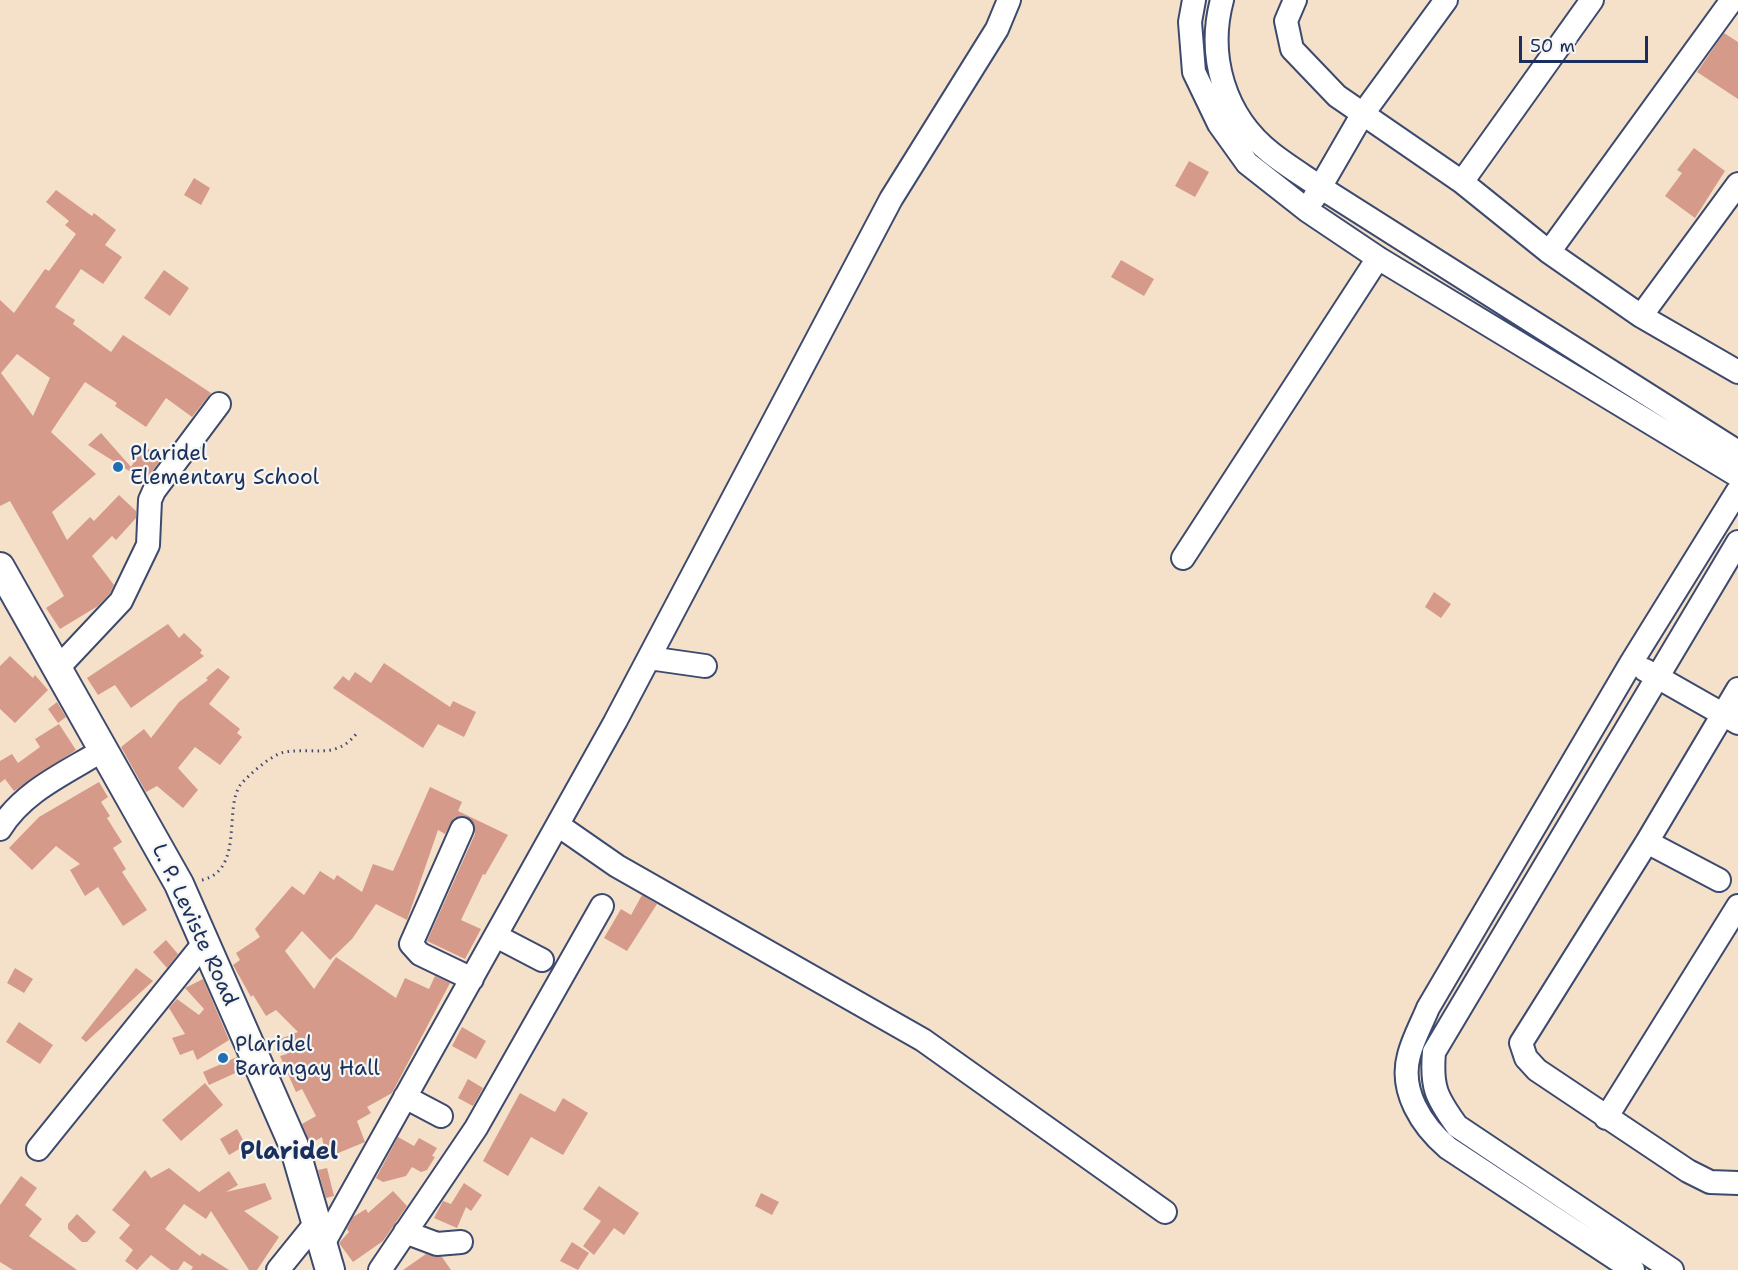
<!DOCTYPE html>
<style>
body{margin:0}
#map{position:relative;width:1738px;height:1270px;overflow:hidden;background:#f5e1ca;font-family:"Shantell Sans",sans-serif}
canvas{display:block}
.scale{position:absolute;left:1519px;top:36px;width:129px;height:27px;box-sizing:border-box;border:3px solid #1b2f5e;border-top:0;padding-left:8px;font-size:18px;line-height:21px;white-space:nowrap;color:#1b2f5e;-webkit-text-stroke:4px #f6f6f2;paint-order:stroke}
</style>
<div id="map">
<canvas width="1738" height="1270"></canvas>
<div class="scale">50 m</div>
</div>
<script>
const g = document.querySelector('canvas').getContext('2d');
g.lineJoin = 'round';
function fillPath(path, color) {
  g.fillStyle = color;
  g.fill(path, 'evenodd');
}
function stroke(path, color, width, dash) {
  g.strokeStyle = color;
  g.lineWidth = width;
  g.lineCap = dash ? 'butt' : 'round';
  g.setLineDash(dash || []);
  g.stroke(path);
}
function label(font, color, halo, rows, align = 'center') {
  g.font = font + ' "Shantell Sans",sans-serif';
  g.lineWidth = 4.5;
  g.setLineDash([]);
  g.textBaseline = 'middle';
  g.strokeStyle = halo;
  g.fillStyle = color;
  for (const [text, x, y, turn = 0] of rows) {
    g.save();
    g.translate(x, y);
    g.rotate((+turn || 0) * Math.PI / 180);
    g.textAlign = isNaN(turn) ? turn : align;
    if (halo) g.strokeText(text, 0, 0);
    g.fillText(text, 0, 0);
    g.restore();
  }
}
fillPath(new Path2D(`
 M1724,33L1738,42V99L1697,72Z
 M1694,148L1725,171L1695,218L1665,196L1682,173L1677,170Z
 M1189,161L1209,172L1195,197L1175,186Z
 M194,178L210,188L201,205L184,195Z
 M56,190L92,216L94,213L116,230L105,245L122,257L103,284L81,269L55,307L75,320L73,324L111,352L123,335L211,393L192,417L166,398L146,427L115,406L117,403L85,382L59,420L51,432L96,474L52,512L67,540L90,517L94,521L119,495L136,511V518L116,540L112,536L92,556L114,585L110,593L98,606L60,629L46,608L64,596L10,501L0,506V300L14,313L45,269L49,271L76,234L65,225L69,221L46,202ZM17,354L50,378L33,416L1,373Z
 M1121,260L1154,279L1144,296L1111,277Z
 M164,270L189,288L170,316L144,298Z
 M101,433L131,467L144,446L162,458L145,481L88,445Z
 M1434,592L1451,604L1441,618L1425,607Z
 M168,624L179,638L184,633L202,650L200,653L204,656L131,708L115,685L98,695L87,678Z
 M10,656L33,678L35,675L48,690L15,723L0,709V666Z
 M384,663L450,707L453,701L476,712L464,737L438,724L423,748L333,688L343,676L349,681L355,672L371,683Z
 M218,668L230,677L209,704L240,729L237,733L242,737L220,765L195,747L178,768L198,790L183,808L157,786L146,792L121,747L144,729L151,738L179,702L208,680L206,678Z
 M57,702L66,717L58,723L48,709Z
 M59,724L76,750L14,791L5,779L0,783V761L12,754L18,763L40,747L35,739Z
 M99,782L108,797L101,802L110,816L107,818L122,842L113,848L126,869L122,872L147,910L123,926L98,887L85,896L70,870L80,864L56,846L32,870L9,848L39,817Z
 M430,787L462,802L458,811L508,835L485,875L483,874L461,920L481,929L465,959L427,941L475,834L473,822L461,816L454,818L445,834L438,830L407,920L376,904L352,939L330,960L302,931L285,951L314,989L336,957L396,998L405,978L429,989L435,976L450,983L392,1093L367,1107L371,1113L357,1121L365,1142L326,1158L322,1137L310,1144L302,1124L316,1116L302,1089L296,1092L280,1056L287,1054L280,1039L298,1032L276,1010L266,1016L253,995L251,997L233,965L240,960L236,953L260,937L255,929L292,886L304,895L320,871L334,880L337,875L362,892L373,864L393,871Z
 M642,895L657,904L627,951L604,938L621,909L631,915Z
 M166,940L178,954L167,968L153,952Z
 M15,968L33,979L24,993L7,983Z
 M136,968L153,981L86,1042L81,1038Z
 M203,979L229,1040L197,1060L193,1050L180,1055L172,1038L185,1034L169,1008L177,999L199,1015L204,1009L185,988Z
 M19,1022L53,1045L40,1064L6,1042Z
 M462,1027L486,1041L476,1059L452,1046Z
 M237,1057L242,1070L209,1085L203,1072Z
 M468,1079L483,1088L473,1106L458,1098Z
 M205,1083L223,1105L181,1141L162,1120Z
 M520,1093L555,1112L563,1098L588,1113L563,1155L531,1137L508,1176L483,1161Z
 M237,1129L246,1145L229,1155L220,1139Z
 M398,1137L414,1146L419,1138L437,1148L432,1156L435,1157L427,1170L421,1172L412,1167L406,1176L383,1182L376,1178Z
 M169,1168L199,1192L229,1171L238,1185L226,1192L265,1183L272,1199L244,1211L279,1237L257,1270H249L211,1211L206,1219L184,1204L165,1229L200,1256L202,1253L229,1270H191L193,1267L184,1261L178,1270H171L151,1255L137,1270L125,1261L133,1250L119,1238L130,1225L112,1210L145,1170L151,1178Z
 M327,1168L334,1196L326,1198L318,1170Z
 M21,1176L37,1188L25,1205L42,1219L29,1236L77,1270H13L0,1262V1205Z
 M464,1183L482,1195L471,1211L466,1207L457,1228L434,1218L443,1201L451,1204Z
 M599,1186L639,1213L624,1235L614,1228L594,1255L583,1246L601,1221L583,1209Z
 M393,1191L407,1206L383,1241L353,1262L339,1243L349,1232L347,1229L353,1217L366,1209L368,1213Z
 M761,1193L779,1202L772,1215L755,1206Z
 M77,1214L96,1232L87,1242H82L68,1229V1224Z
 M572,1242L589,1253L578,1270L560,1261Z
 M426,1254L442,1257L451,1270H403Z`), '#d59a89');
const minor = new Path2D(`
 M1194,0L1190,22L1194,72L1219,124L1247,163L1308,211L1378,258L1735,474
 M1222,0C1207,56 1224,116 1271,153C1286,165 1304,176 1320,187L1738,452
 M1295,0L1286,21L1292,49L1337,96L1462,182L1549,252L1641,316L1738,372
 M1462,182L1592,0
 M1314,198L1362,115L1446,0
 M1549,252L1732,0
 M1641,316L1738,184
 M1183,558L1378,258
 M649,658L705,666
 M57,669L121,601L148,545L150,500L154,491L219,404
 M1645,670L1738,723
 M1738,689L1647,842L1521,1043L1526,1058L1537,1070L1688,1171L1710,1182L1738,1183
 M558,825L617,866L923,1040L1165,1212
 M0,829C23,791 66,773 103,750
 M462,829L411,944L420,954L472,979
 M1647,842L1719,880
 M496,936L542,960
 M405,1097L441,1116
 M1606,1118L1738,906
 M38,1149L205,942
 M405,1232L437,1244L461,1242
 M322,1246L615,722L891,199L997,29L1009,0
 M278,1270L316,1223
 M380,1270L476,1128L602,906
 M1633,1270L1448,1148C1422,1126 1399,1091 1409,1055C1413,1039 1422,1023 1428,1008L1631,663L1737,492
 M1672,1270L1457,1126C1436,1097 1431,1087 1434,1052L1738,542`);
const major = new Path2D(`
 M0,567L179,884L294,1146L330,1270`);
stroke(minor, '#3c4a6e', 26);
stroke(major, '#3c4a6e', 32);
stroke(new Path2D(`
 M202,880C245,870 223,807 241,784C250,774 272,754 285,752C314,747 336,760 357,733`), '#3c4a6e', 3, [1.5, 4.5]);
stroke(minor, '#fff', 22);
stroke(major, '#fff', 28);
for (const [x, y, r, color] of [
 [118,467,6,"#1f6fb2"],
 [223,1058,6,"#1f6fb2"]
]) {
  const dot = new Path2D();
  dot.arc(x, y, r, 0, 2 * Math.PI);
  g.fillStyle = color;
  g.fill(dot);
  stroke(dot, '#f6f6f2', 2);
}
label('21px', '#1b2f5e', '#f6f6f2', [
 ["Plaridel",130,455],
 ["Elementary School",130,479],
 ["Plaridel",235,1046],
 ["Barangay Hall",235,1070]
], 'left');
label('21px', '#1b2f5e', '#f6f6f2', [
 ["L. P. Leviste Road",194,925,65]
]);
label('bold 24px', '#1b2f5e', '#f6f6f2', [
 ["Plaridel",289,1153]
]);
</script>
